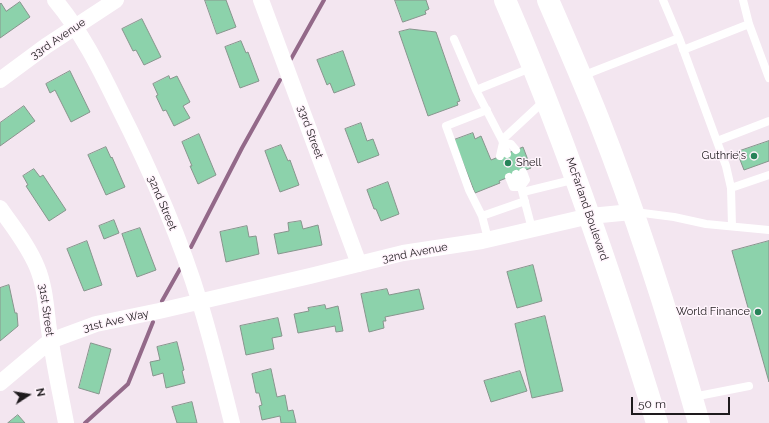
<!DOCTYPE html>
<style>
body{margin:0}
#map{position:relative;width:769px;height:423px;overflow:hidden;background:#f3e6f0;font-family:Raleway,sans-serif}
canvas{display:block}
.north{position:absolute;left:8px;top:375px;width:40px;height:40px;-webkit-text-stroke:3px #fff4fc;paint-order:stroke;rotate:78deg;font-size:11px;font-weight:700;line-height:16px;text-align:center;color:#1e1a1d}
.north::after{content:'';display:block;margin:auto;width:14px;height:18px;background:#1e1a1d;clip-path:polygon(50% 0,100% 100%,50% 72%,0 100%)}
.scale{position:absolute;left:631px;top:397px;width:99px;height:18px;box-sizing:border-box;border:2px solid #1e1a1d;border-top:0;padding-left:5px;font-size:12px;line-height:14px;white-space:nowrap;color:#1e1a1d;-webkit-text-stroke:3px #fff4fc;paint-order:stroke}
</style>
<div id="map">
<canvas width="769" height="423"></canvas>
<div class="north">N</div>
<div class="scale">50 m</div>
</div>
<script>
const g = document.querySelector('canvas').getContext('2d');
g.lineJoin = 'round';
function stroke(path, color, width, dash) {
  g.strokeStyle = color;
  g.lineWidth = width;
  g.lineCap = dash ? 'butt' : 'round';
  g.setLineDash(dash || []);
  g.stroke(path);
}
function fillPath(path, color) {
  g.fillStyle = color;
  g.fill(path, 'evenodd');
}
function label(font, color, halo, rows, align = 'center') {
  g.font = font + ' Raleway,sans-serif';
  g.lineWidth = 3;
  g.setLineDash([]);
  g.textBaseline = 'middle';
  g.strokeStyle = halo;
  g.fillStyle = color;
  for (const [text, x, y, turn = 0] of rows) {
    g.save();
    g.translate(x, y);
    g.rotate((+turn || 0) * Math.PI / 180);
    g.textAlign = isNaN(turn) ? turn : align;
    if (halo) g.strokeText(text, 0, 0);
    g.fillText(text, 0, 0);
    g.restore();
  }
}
stroke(new Path2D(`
 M291,59L324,0
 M191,247L242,148L280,80
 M162,301L180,269
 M85,423L128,384L153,322`), '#936989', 4);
const building = new Path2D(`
 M205,0H226L236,27L217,34Z
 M395,0H426L429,9L425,11L426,14L403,22Z
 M20,2L30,17L0,38V4L1,3L6,11Z
 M142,19L161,57L144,65L136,50L133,51L122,29Z
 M410,29L436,32L460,101L457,102L458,105L428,116L399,32Z
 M241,41L246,53L248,52L259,81L240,88L225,47Z
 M343,51L355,85L334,93L330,83L327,85L317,60Z
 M70,71L90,112L71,122L55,90L50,93L46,84Z
 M169,76L170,79L177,76L190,102L183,106L190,118L174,126L166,110L163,111L156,96L158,95L153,84Z
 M24,106L35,121L0,146V123Z
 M361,123L367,141L373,139L379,155L358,163L345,129Z
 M473,133L475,139L481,136L491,160L523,147L531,168L499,181L500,183L475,193L454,140Z
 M199,134L216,175L198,184L190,166H192L182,142Z
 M769,141V161L744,170L737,152Z
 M281,145L288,161L290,160L299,185L280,192L265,151Z
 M106,147L111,158L112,157L125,187L106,195L88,155Z
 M34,169L40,177L43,175L66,210L49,221L26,186L28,185L23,176Z
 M388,182L399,214L381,221L376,209H374L367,190Z
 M114,220L119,233L104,239L99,226Z
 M301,221L303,229L318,225L322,245L278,254L274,234L289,231L288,223Z
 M247,226L249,237L256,236L259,254L226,262L220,232Z
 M140,228L156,270L137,277L122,234Z
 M87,241L102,285L84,291L67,249Z
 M769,241V382L732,251Z
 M533,265L542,301L517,308L507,272Z
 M9,285L15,313H17L18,326L0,341V288Z
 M387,289L389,295L419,289L424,309L385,317L386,321H383L384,328L369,332L361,294Z
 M325,305L326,309L338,306L343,331L336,332L335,326L298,333L294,314L309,311L308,308Z
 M545,316L563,391L532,398L515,324Z
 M278,318L282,336L272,338L274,349L246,355L240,326Z
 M177,342L184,370L182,371L185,383L166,388L163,373L153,376L150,362L160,360L157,347Z
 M91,343L111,349L99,394L79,388Z
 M271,369L277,397L285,395L288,411L293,410L296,423H281L280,416L262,420L259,406L262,405L259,393H256L252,374Z
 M520,371L527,391L491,402L484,381Z
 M192,402L197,423H177L172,407Z
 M18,415L25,423H8Z`);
fillPath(building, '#8cd2ab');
stroke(building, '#87958d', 1);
stroke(new Path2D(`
 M663,0L679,38L726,166L731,188L732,226
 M743,0L749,24L769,78
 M454,39L476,90L502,140
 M683,50L749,24
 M582,76L679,38
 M476,90L533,67
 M717,141L769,121
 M507,154L502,140L544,101
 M500,156L503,143L511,144L516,150
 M516,174L521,187L532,229
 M509,177L513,187H521L526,180L523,172
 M731,188L769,175
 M523,192L576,179
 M635,212L674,217L706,224L769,230
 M482,216L469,190L446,126L487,110
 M488,239L482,216L525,201
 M693,397L749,386`), '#fff', 8);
stroke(new Path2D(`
 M55,0C81,31 99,67 117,104C149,167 179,234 200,303C212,342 222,383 232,423
 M261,0L359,264
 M0,80L46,46L116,0
 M0,208C13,227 28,245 37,267C47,291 46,317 51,342C55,369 61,396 66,423
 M0,383L50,341L96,324L159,311L310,276L403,253L482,241L590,216L632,212`), '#fff', 16);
stroke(new Path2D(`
 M505,0C565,138 613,279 657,423
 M548,0C565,39 582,78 598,118C637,217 670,320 699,423`), '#fff', 22);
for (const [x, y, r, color] of [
 [754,156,4,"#278359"],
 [508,163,4,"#278359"],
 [758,312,4,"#278359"]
]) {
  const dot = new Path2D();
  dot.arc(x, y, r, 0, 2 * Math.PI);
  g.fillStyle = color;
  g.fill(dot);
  stroke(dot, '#fff4fc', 1.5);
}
label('11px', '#1e1a1d', '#fff4fc', [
 ["33rd Avenue",58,39,-34],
 ["33rd Street",310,132,70],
 ["32nd Street",162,203,67],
 ["McFarland Boulevard",587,209,71],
 ["32nd Avenue",415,253,-11],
 ["31st Street",46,310,82],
 ["31st Ave Way",116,321,-13]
]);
label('11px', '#1e1a1d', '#fff4fc', [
 ["Guthrie's",746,156],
 ["Shell",516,163,"left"],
 ["World Finance",750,312]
], 'right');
</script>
